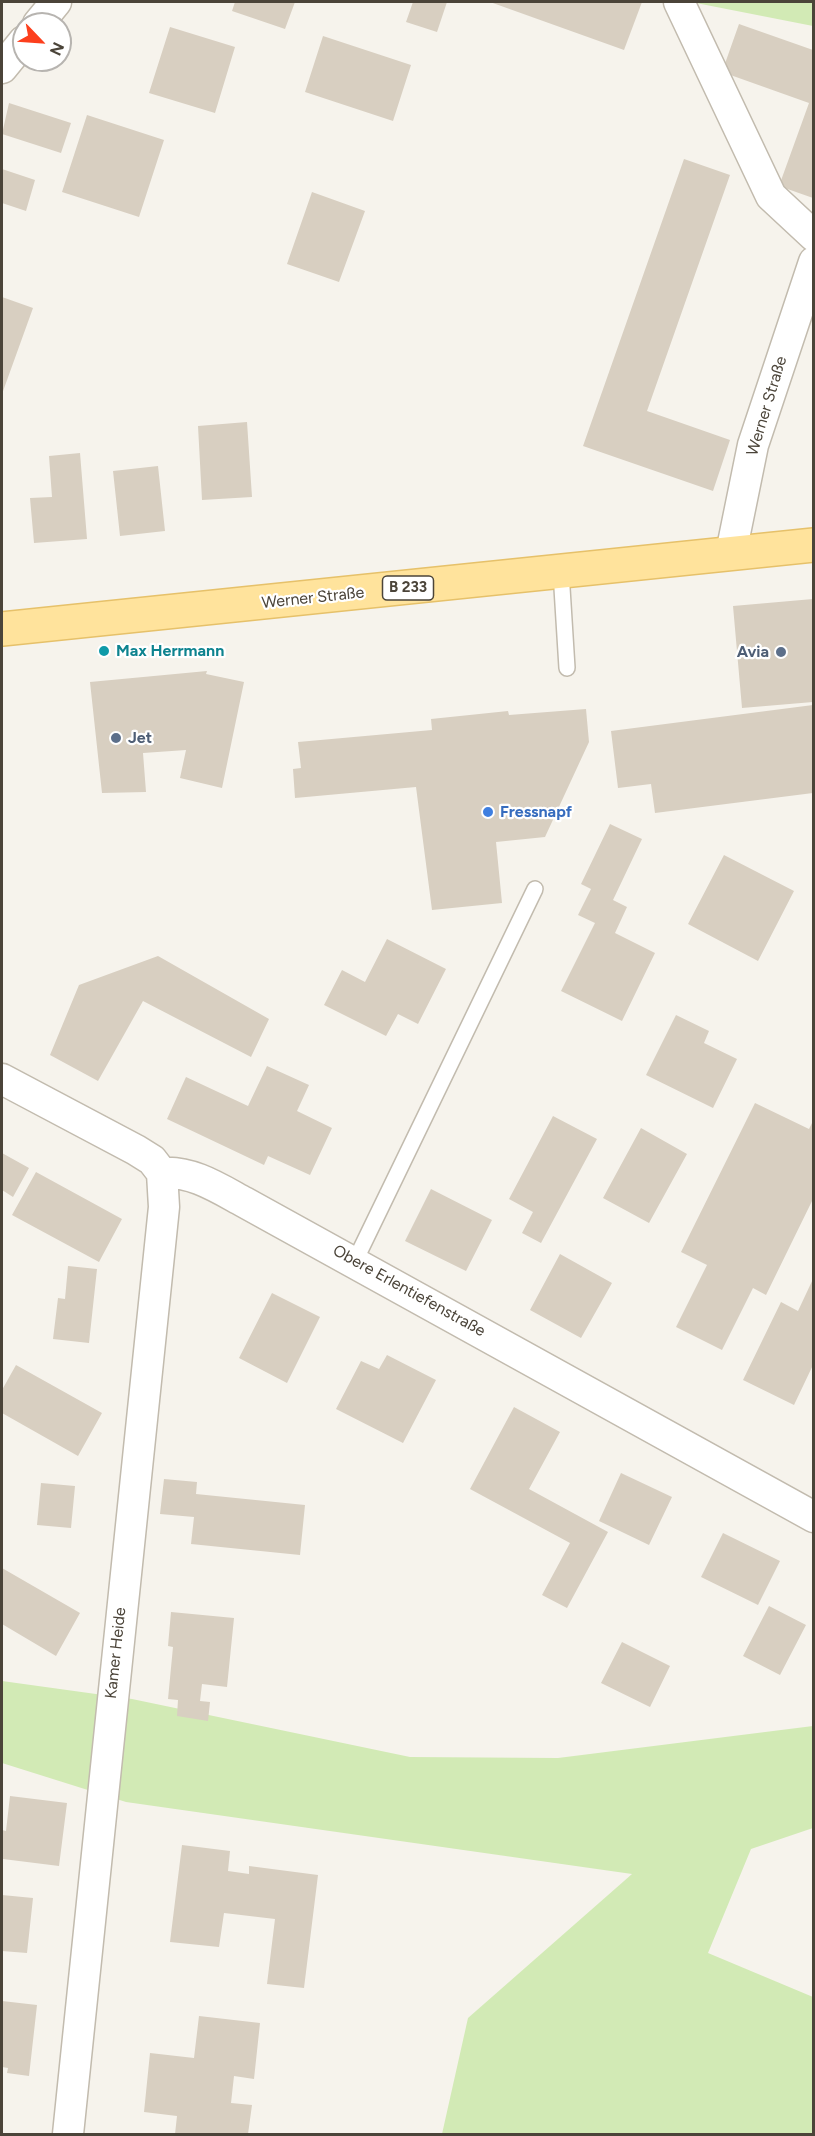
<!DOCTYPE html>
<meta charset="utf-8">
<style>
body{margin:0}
#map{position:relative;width:815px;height:2136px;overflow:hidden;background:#f6f3ec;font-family:Figtree,sans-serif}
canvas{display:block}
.frame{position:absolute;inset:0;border:3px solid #4b4439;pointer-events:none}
.north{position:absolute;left:12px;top:12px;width:60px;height:60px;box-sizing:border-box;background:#fff;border:2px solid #b7b4b0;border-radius:50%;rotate:115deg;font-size:16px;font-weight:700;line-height:24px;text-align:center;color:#4b4439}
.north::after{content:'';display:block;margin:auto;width:21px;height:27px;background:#fc3f1d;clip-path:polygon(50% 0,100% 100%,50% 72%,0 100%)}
</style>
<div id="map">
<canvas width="815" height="2136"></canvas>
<div class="frame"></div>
<div class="north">N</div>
</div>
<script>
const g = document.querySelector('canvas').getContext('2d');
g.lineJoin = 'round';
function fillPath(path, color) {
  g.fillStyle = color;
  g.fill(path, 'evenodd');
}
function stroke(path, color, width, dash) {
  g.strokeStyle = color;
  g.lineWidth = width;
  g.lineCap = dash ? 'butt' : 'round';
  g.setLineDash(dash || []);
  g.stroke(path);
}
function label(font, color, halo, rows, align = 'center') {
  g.font = font + ' Figtree,sans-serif';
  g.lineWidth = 4.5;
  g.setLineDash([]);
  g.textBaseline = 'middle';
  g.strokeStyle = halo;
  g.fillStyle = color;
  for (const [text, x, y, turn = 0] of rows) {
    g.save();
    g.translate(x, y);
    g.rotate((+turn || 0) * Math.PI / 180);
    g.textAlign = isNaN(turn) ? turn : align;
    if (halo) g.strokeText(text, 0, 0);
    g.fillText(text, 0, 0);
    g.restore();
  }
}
fillPath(new Path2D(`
 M695,2H813V26L696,3Z
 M2,1681L132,1699L410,1757L558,1758L813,1726V1828L751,1849L708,1953L813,1997V2134H442L468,2018L632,1874L126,1802L2,1763Z`), '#d2eab5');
fillPath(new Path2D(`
 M235,2H295L285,29L232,11Z
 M413,2H447L437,32L406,22Z
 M490,2H642L624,50Z
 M739,24L813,50V198L779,186L809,103L722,72Z
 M170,27L235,47L215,113L149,93Z
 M323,36L411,65L393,121L305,92Z
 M9,103L71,123L61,153L2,134Z
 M87,115L164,140L139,217L62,192Z
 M684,159L730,175L647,411L730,440L713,491L583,446Z
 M2,169L35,180L26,211L2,203Z
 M312,192L365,211L339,282L287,264Z
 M2,297L33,308L2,394Z
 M247,422L252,497L202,500L198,426Z
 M80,453L87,539L34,543L30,498L52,497L49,456Z
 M158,466L165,531L120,536L113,471Z
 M813,599V702L742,708L733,606Z
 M207,671L206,674L244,682L222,788L180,778L186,750L143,753L146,792L102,793L90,682Z
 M813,705V793L655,813L651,784L618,788L611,731Z
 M586,709L589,742L545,837L496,842L502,903L432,910L416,787L295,798L293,769L301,768L298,742L432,730L431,719L508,711L509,715Z
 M610,824L642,839L613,900L627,907L615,933L655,953L622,1021L561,991L595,923L578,915L591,889L581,884Z
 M724,855L794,891L758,961L688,924Z
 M387,939L446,969L418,1024L398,1014L386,1036L324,1005L342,970L365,982Z
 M158,956L269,1019L251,1057L143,1001L98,1081L50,1055L79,985Z
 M676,1015L709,1031L704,1043L737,1059L713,1108L646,1075Z
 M267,1066L309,1085L297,1111L332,1128L310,1175L268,1156L264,1165L167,1119L186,1077L248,1106Z
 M755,1103L809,1129L813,1121V1199L766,1295L753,1288L722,1350L676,1327L707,1265L681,1252Z
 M553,1116L597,1139L541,1243L522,1233L533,1212L509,1199Z
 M641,1128L687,1154L649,1223L603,1198Z
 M2,1153L29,1168L13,1197L2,1190Z
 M36,1172L122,1219L99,1262L12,1215Z
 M431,1189L492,1220L466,1271L405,1241Z
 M560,1254L612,1283L581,1338L530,1310Z
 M68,1266L97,1269L89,1343L53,1339L58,1298L65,1299Z
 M813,1279V1365L794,1405L743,1380L781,1302L798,1311Z
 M272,1293L320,1317L287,1383L239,1358Z
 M387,1355L436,1380L403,1443L336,1409L361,1361L379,1369Z
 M16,1365L102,1413L78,1456L2,1413V1390Z
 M514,1407L560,1432L529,1489L608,1532L567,1608L542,1595L570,1543L470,1489Z
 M621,1473L672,1497L649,1545L599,1521Z
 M164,1479L197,1482L196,1494L305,1505L300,1555L191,1544L194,1517L160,1514Z
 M41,1483L75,1486L71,1528L37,1525Z
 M723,1533L780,1561L758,1605L701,1577Z
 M2,1568L80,1613L56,1656L2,1624Z
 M769,1606L806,1625L780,1675L743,1656Z
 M171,1612L234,1618L227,1687L202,1684L200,1701L210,1702L208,1721L177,1716L178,1700L168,1699L173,1647L168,1646Z
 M622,1642L670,1666L650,1707L601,1683Z
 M10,1796L67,1803L59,1866L3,1859L2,1830L6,1831Z
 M182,1845L230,1851L228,1871L249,1874V1866L318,1875L304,1988L267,1984L275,1919L224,1913L219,1947L170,1942Z
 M2,1895L33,1898L27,1953L2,1951Z
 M2,2001L37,2005L29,2076L7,2073L8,2068L2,2067Z
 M199,2016L260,2023L254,2079L234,2076L231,2103L252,2105L248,2134H175L177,2116L144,2112L150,2053L194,2058Z`), '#d8cfc1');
const lane = new Path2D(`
 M561,572L567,668
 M355,1261L535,889`);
const street = new Path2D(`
 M679,2L771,196L814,236
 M38,24L56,2
 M2,68L24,41
 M731,553L753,445L814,262
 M2,1079L136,1150L152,1160L162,1173
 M162,1173C191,1170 220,1189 244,1202L814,1517
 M68,2134L164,1207L162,1173`);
const primary = new Path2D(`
 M2,629L814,545`);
stroke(lane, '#c2bbae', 18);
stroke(street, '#c2bbae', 33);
stroke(primary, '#e6c16a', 36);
stroke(lane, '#fff', 15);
stroke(street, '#fff', 30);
stroke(primary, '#ffe39c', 33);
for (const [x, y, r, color] of [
 [104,651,6,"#0f9aa8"],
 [781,652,6,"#5c6f8a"],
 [116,738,6,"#5c6f8a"],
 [488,812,6,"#3f7fe0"]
]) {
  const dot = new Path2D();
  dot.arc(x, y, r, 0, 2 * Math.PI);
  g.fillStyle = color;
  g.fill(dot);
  stroke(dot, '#fff', 2);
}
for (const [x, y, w] of [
 [408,588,51]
]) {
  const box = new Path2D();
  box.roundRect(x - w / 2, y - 12, w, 24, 4.5);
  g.fillStyle = '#fff';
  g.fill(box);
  stroke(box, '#4b4439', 1.5);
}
label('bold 15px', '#4b4439', null, [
 ["B 233",408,588]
]);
label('16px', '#4b4439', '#fff', [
 ["Werner Straße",767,406,-73],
 ["Werner Straße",313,598,-6],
 ["Obere Erlentiefenstraße",409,1291,29],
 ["Kamer Heide",116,1653,-84]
]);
label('bold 16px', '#0d838f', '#fff', [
 ["Max Herrmann",116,651]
], 'left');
label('bold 16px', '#4e5e75', '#fff', [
 ["Avia",769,652],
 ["Jet",128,738,"left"]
], 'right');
label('bold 16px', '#366cbe', '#fff', [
 ["Fressnapf",500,812]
], 'left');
</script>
